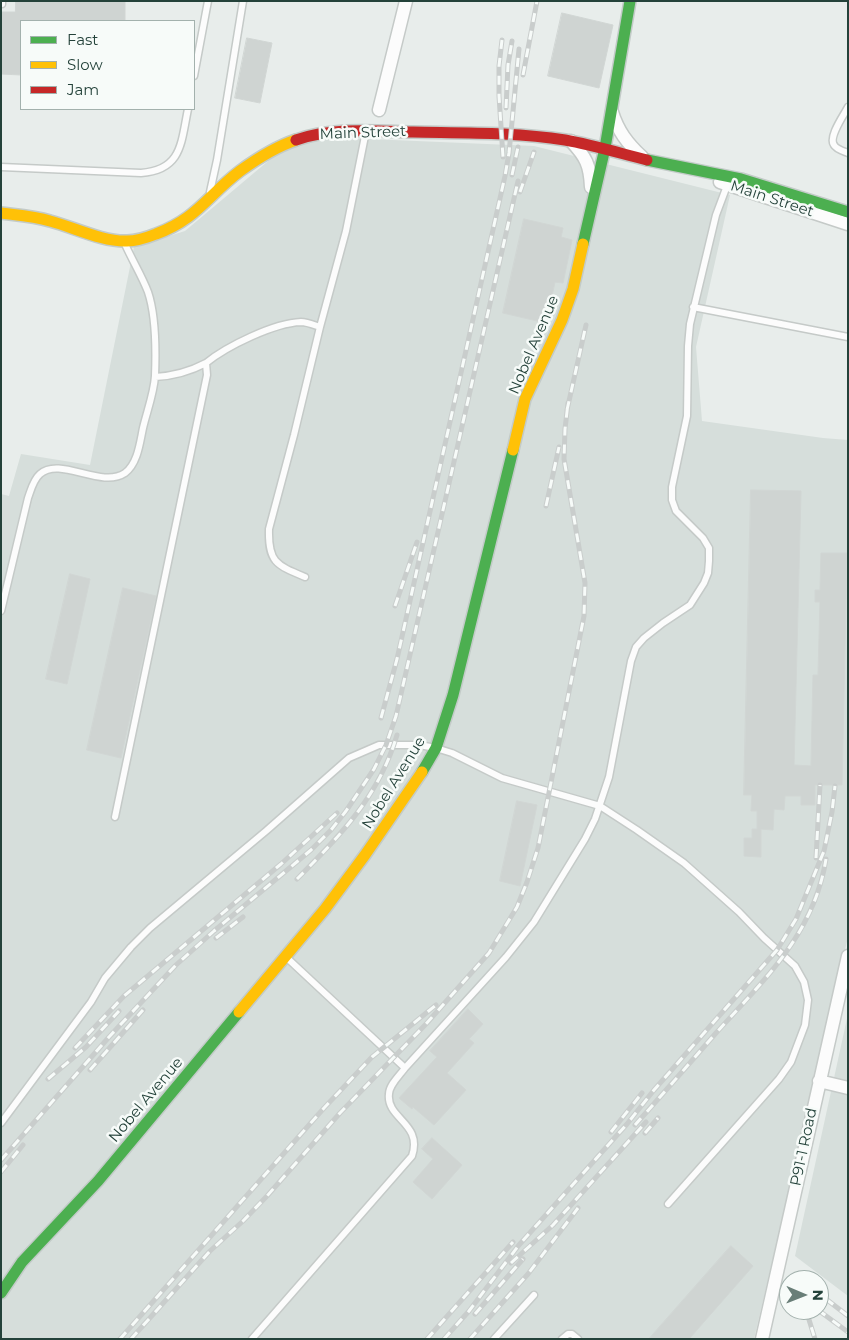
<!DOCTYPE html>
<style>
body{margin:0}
#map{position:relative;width:849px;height:1340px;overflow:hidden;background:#e8edeb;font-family:Montserrat,sans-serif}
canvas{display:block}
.frame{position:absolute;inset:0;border:2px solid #24423a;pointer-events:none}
.legend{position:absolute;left:20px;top:20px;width:175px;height:90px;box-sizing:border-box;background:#f7fbf9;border:1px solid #a3b1ad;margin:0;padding:6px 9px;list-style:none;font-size:15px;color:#24423a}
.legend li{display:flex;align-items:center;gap:10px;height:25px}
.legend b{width:25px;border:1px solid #a3b1ad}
.north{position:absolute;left:779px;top:1270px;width:50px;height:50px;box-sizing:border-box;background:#f7fbf9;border:1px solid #a3b1ad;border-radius:50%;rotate:91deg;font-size:14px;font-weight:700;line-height:20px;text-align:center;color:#24423a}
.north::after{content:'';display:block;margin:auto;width:18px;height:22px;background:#697e78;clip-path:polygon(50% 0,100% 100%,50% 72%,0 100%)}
</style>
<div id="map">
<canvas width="849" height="1340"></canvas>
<div class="frame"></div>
<ul class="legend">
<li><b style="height:6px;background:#4caf50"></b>Fast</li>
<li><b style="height:6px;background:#ffc107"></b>Slow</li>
<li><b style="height:6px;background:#c62828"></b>Jam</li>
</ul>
<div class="north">N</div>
</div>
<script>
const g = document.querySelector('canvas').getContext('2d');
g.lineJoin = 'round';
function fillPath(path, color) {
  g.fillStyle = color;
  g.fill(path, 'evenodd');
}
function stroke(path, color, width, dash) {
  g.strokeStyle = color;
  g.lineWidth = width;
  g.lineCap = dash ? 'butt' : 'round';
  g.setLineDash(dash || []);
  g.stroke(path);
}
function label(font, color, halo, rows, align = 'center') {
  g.font = font + ' Montserrat,sans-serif';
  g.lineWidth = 5;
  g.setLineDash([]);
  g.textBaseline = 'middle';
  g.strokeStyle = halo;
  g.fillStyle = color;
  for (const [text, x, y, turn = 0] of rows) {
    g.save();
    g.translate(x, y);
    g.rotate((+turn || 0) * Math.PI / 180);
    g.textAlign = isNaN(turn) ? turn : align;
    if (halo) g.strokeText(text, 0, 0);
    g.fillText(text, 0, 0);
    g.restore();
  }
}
fillPath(new Path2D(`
 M322,137L534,146L730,195L696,347L702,421L823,438L848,440V937L754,1339H1V494L9,496L21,454L90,465L134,247L185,231L280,151Z
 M848,1014V1296L795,1256Z`), '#d6dedb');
const building = new Path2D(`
 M16,1H125V21H21V75L1,74V12H15Z
 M562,13L613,25L599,88L548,76Z
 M247,38L272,43L260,103L235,98Z
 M524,219L563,228L561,237L572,240L563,283L555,282L546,323L503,313Z
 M751,490L801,491L794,765L811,766L813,675H818L820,602H815V590H820L821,553H847L842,785H815V805H801V796H785L784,810L774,809L773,830L761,829V857L744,856V838H752V829H757V811H751L752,795H744Z
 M70,574L90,579L67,684L46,679Z
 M123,588L156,596L121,758L87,750Z
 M517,801L537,805L520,886L500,881Z
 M468,1009L483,1024L469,1039L474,1043L447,1073L466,1090L434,1125L413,1107L412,1109L399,1098L437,1057L430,1051Z
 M432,1138L462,1165L432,1199L413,1182L433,1159L422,1149Z
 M731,1246L753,1266L689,1339H649Z`);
fillPath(building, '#cfd4d2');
stroke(building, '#d1d6d4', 1);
const lane = new Path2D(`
 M2,4V1
 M194,76L208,1
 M848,107C844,115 828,137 834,145C836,149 843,151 848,153
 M1,167L141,173C182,170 181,143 188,109
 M210,192L217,160L243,1
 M693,307L848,337
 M155,377C174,376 189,372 206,363
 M305,577C276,565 268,562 269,529L294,435L320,327
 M1,611L28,498C31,490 33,480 40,474C60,456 101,489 125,473C138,463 140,442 143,428C147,411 154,393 155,376C156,351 156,316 148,292C142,276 132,260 125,244
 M115,817L207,375L206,363C227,346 274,323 301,322C307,322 314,325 320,327L346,231L366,131
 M286,957L405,1068
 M1,1123L91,1002L105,978L131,947L150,928L266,831L349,758L379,745H419L436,748L452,753L502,778L600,806L637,830L684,863L739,912L764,938L795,966L804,982L808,1000L805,1025L791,1062L779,1079L668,1204
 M252,1339L412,1156C423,1123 386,1119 389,1094C389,1085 400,1075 405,1068L506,957L534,922L585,839L595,819L609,777L631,661L636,647L644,638L663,623L690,605L704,583L708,573L709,561V548L703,538L676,511L672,500V487L687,416L688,346L690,324L716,215L728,183
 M494,1339L534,1295
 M562,1339L568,1334H572L578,1339`);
const street = new Path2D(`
 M379,110L406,1
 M612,112C618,131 627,143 642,157
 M571,141C586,157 590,165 591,187
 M720,182L848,224
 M819,1081L848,1088
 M762,1339L848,956`);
const fast = new Path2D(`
 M647,160L741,179L848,212
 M583,244L605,148L630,1
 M422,772L436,748L453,695L513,450
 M1,1293L22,1262L98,1181L239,1012`);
const slow = new Path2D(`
 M1,213C17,215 34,216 50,221C73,227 103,242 127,241C137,241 146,238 156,234C197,219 208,195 240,171C258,158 275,147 296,140
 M513,450L525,399L562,320L573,289L583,244
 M239,1012L325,909L365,855L422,772`);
const jam = new Path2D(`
 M296,140C334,127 374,131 413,132C464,133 515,132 565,140C593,145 619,153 647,160`);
stroke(lane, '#c5cac8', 9);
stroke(street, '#c5cac8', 15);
stroke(fast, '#c3cbc8', 14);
stroke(slow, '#c3cbc8', 14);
stroke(jam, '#c3cbc8', 14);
stroke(lane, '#fcfcfc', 6);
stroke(street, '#fcfcfc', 12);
stroke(fast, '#4caf50', 11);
stroke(slow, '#ffc107', 11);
stroke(jam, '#c62828', 11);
const rail = new Path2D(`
 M502,40L499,66V96L503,157
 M523,75L537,1
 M506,108L508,65L512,41
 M512,175L518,147
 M520,192L534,152
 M567,410L586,325
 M546,506L559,447
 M395,606L417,542
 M381,718L397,659L505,176L509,153L519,49
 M816,858L820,785
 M297,879C341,835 379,796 397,735
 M216,938L243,917
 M75,1048L124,996L281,864L337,813
 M90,1070L143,1010
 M48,1079L86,1047L119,1011
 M635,1125C662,1095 689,1064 716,1033C764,980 814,934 826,859
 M611,1132L642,1093
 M645,1133L658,1118
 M1,1160L109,1037L176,965L214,931L311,850L331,830L346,811L374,769L386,745L396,716L518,181
 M1,1172L23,1145
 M511,1263L553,1225L646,1122
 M826,1299L848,1316
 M806,1310L815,1339
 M818,1310L848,1332
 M475,1314L523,1259
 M120,1339L324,1108L372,1057L436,1005
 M131,1339L210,1251L243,1221L267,1196L340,1113L426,1024L489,953L517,907L527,882L538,848L584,616L585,583L564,459L565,429L568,403
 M427,1339L513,1242
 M444,1339L469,1311L519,1245L627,1124L654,1090L777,950L796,919L824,851L832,812L835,786
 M470,1339L528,1274L578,1208`);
stroke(rail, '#c9cdcc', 5);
stroke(rail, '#f7fbf9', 3, [9]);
label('15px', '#24423a', '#f7fbf9', [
 ["Main Street",363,133,-2],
 ["Main Street",772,199,18],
 ["Nobel Avenue",534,345,-67],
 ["Nobel Avenue",394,783,-58],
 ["Nobel Avenue",146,1100,-50],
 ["P91-1 Road",804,1147,-78]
]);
</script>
